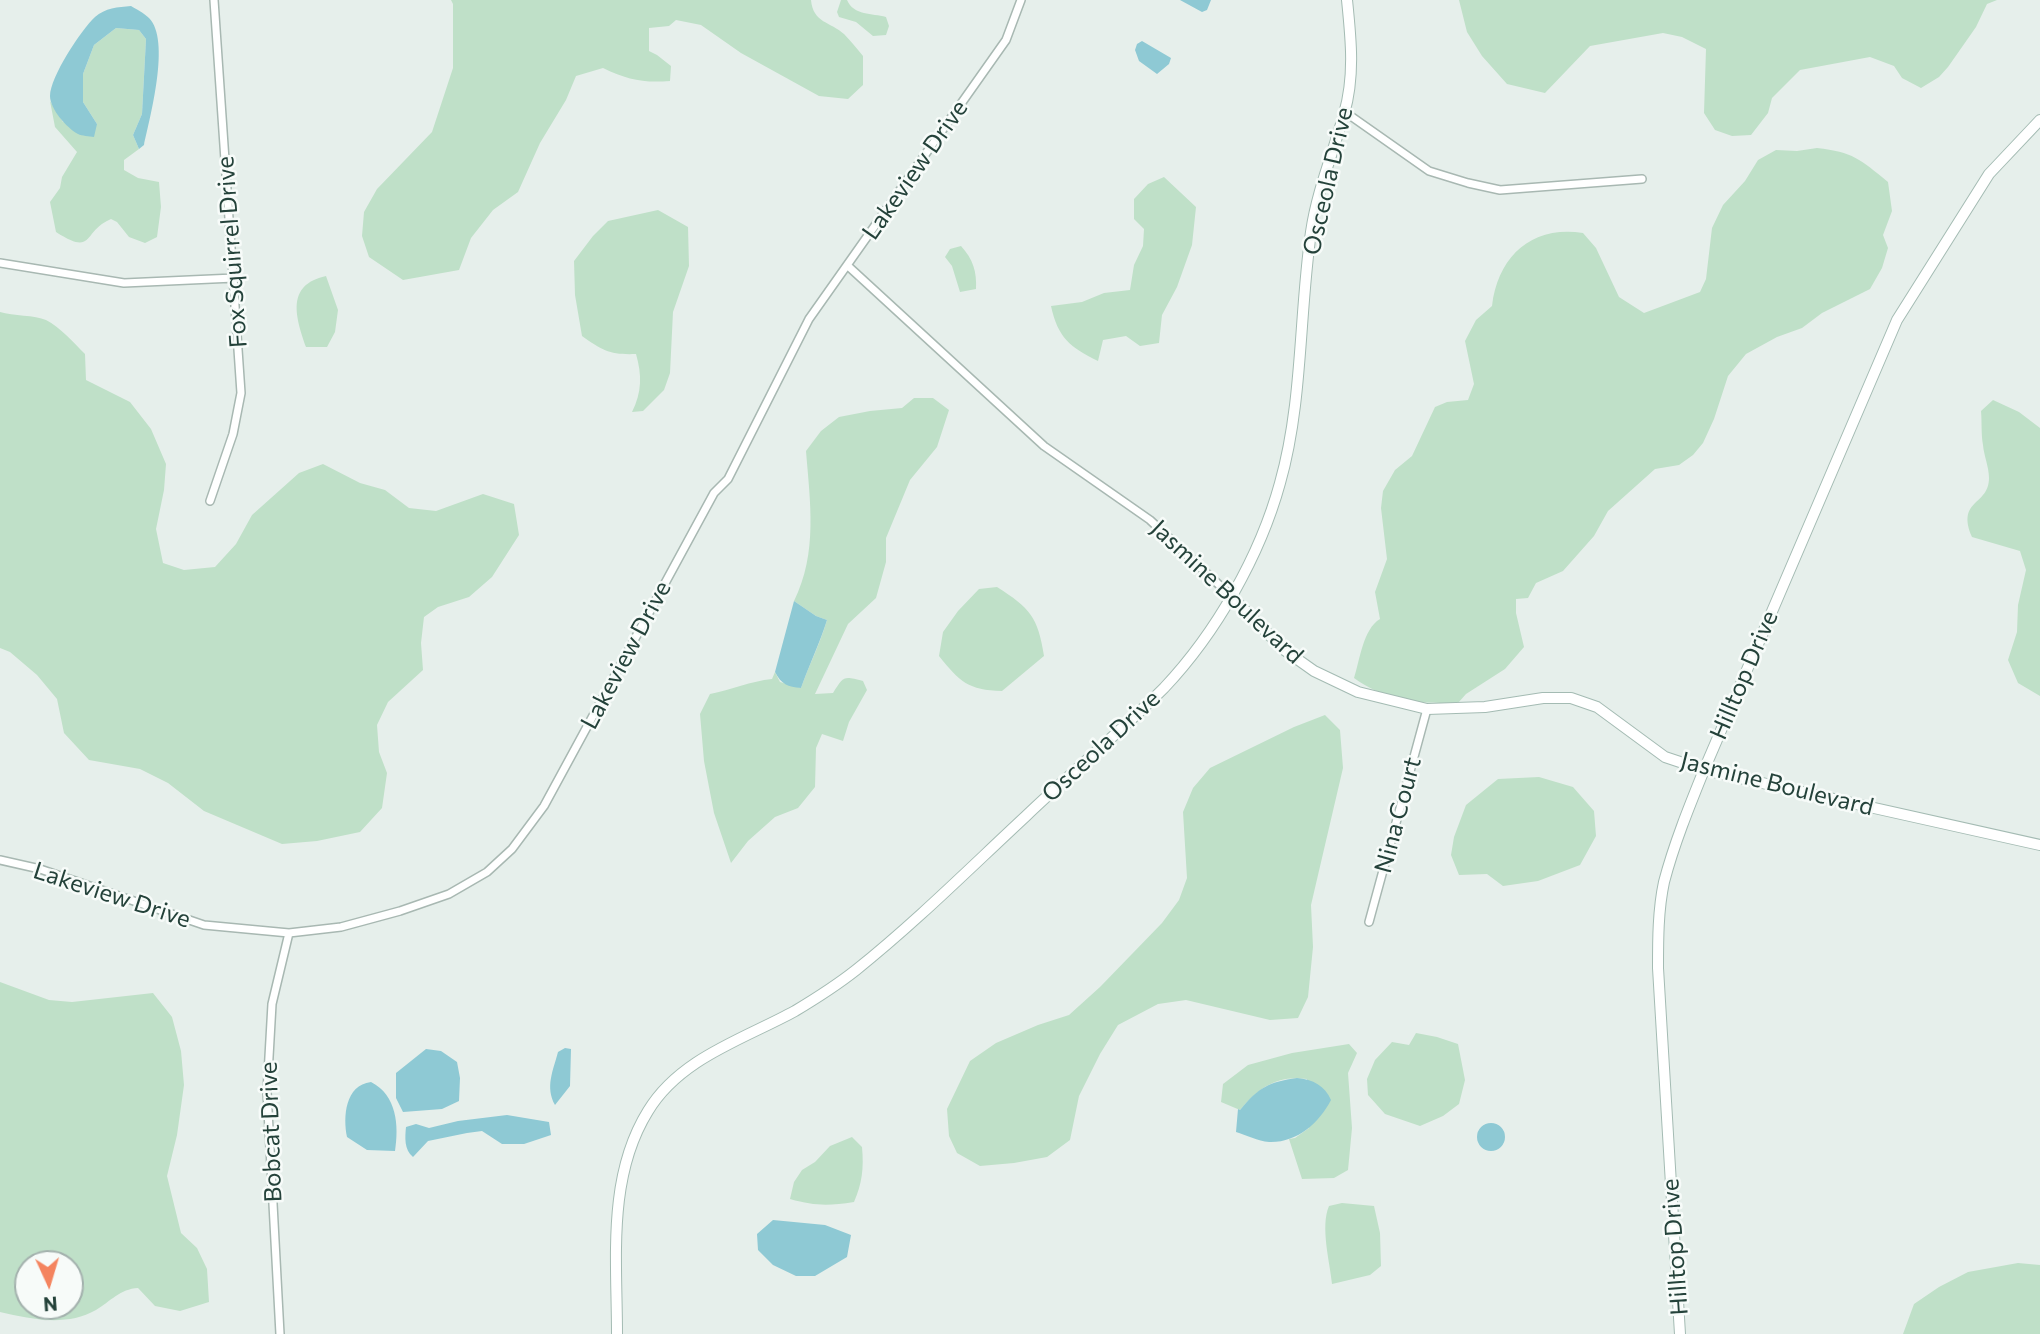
<!DOCTYPE html>
<style>
body{margin:0}
#map{position:relative;width:2040px;height:1334px;overflow:hidden;background:#e6efeb;font-family:Commissioner,sans-serif}
canvas{display:block}
.north{position:absolute;left:14px;top:1250px;width:70px;height:70px;box-sizing:border-box;background:#f7fbf9;border:2px solid #a3b1ad;border-radius:50%;rotate:176deg;font-size:19px;font-weight:700;line-height:28px;text-align:center;color:#24423a}
.north::after{content:'';display:block;margin:auto;width:24px;height:32px;background:#f4845f;clip-path:polygon(50% 0,100% 100%,50% 72%,0 100%)}
</style>
<div id="map">
<canvas width="2040" height="1334"></canvas>
<div class="north">N</div>
</div>
<script>
const g = document.querySelector('canvas').getContext('2d');
g.lineJoin = 'round';
function fillPath(path, color) {
  g.fillStyle = color;
  g.fill(path, 'evenodd');
}
function stroke(path, color, width, dash) {
  g.strokeStyle = color;
  g.lineWidth = width;
  g.lineCap = dash ? 'butt' : 'round';
  g.setLineDash(dash || []);
  g.stroke(path);
}
function label(font, color, halo, rows, align = 'center') {
  g.font = font + ' Commissioner,sans-serif';
  g.lineWidth = 5;
  g.setLineDash([]);
  g.textBaseline = 'middle';
  g.strokeStyle = halo;
  g.fillStyle = color;
  for (const [text, x, y, turn = 0] of rows) {
    g.save();
    g.translate(x, y);
    g.rotate((+turn || 0) * Math.PI / 180);
    g.textAlign = isNaN(turn) ? turn : align;
    if (halo) g.strokeText(text, 0, 0);
    g.fillText(text, 0, 0);
    g.restore();
  }
}
fillPath(new Path2D(`
 M451,0H811C813,23 831,22 844,34C851,41 857,49 863,56V85L848,99L819,96L741,53L701,25L676,20L669,26L649,28V51L657,55L671,66L670,81C643,83 628,80 603,68L576,76L566,100L540,143L518,192L493,210L471,238L459,270L403,280L369,257L362,236L364,212L377,189L432,132L453,68V4Z
 M841,0H847C854,16 872,13 886,17L889,26L886,35L873,36L856,22L839,17L837,12Z
 M1459,0H1997L1987,4L1976,27L1948,67L1939,77L1921,88L1902,78L1894,66L1870,57L1800,70L1772,98L1768,113L1751,135L1732,136L1715,130L1704,113L1706,49L1682,37L1663,33L1590,46L1545,93L1507,84L1482,56L1467,32Z
 M116,28L139,30L146,39L142,114L133,135L139,149L124,160V170L138,178L159,182L161,207L157,237L145,243L129,237L117,222L111,219C82,231 95,257 56,232L50,202L60,188L62,177L77,152L55,127L50,101L63,122L97,124L83,102V74L94,45Z
 M1817,148C1853,152 1860,159 1888,182L1892,211L1883,235L1888,248L1882,268L1870,289L1822,313L1802,328L1777,337L1746,354L1728,376L1714,419L1703,443L1693,455L1679,465L1655,469L1608,511L1594,536L1563,571L1536,583L1528,598L1516,599V613L1524,647L1505,669L1466,694L1458,703C1419,704 1386,701 1354,678C1360,660 1363,629 1380,619L1375,592L1387,559L1381,508L1383,491L1395,470L1412,456L1435,407L1447,402L1468,400L1474,384L1465,341L1476,320L1492,306C1498,256 1532,225 1583,233L1596,248L1619,297L1644,313L1700,292L1706,279L1712,228L1723,205L1745,181L1758,160L1776,150L1797,151Z
 M1164,177L1196,207L1192,245L1177,287L1162,315L1159,343L1140,346L1126,336L1103,340L1098,361C1070,347 1058,338 1051,306L1082,302L1104,293L1130,290L1134,265L1143,246L1144,229L1134,219V199L1148,184Z
 M658,210L688,227L689,266L673,312L670,373L664,390L643,411L632,412C642,392 642,375 636,354C611,355 603,351 582,336L575,295L574,261L593,236L608,221Z
 M961,246C973,259 977,272 976,289L960,292L952,266L945,257L950,249Z
 M326,276L338,310L335,332L327,347H306C296,318 285,285 326,276Z
 M0,312C13,316 35,315 46,320C60,327 74,343 85,354L86,380L130,402L151,429L166,464L164,490L156,529L163,563L184,570L215,567L236,544L252,515L299,473L323,464L360,483L385,490L409,508L436,511L483,494L514,504L519,535L492,577L469,597L438,607L424,617L421,643L423,670L388,702L377,725L379,752L387,773L382,808L360,832L317,841L282,844L204,811L168,783L140,769L89,760L64,733L57,699L37,675L10,652L0,648Z
 M914,398H933L949,410L937,447L910,480L886,538V562L876,598L848,624L815,694L833,693C844,676 843,676 863,681L867,690L849,722L843,741L822,734L816,748L815,787L798,808L775,817L748,841L731,863L714,813L704,761L700,714L710,694C731,690 751,681 772,679L775,672L780,682L801,688C809,665 820,644 827,620L816,616L794,601C818,553 810,502 806,451L821,431L839,417L870,411L902,408Z
 M1993,400L2019,412L2040,428V696L2018,683L2008,660L2017,632L2018,605L2026,570L2020,551L1972,537C1956,499 1989,506 1989,478C1989,467 1984,456 1983,445C1981,434 1982,422 1981,411Z
 M997,587C1030,608 1038,617 1044,656L1002,691C968,690 960,682 939,656L943,632L958,611L979,589Z
 M1325,715L1340,730L1343,768L1311,905L1313,947L1308,997L1298,1018L1270,1020L1186,1000L1158,1004L1118,1025L1100,1054L1079,1096L1070,1140L1047,1157L1014,1163L980,1166L957,1153L949,1136L947,1109L970,1061L996,1043L1038,1025L1069,1015L1100,987L1162,923L1179,900L1187,878L1183,812L1193,788L1210,768L1294,727Z
 M1539,777L1573,787L1594,811L1596,836L1580,865L1538,881L1503,886L1487,874L1459,875L1451,855L1454,837L1466,805L1498,779Z
 M0,982L49,1000L72,1002L153,993L172,1017L181,1051L184,1085L177,1135L167,1176L181,1233L197,1248L207,1269L209,1302L180,1311L155,1306L138,1288C120,1289 111,1301 96,1310C66,1327 31,1319 0,1312ZM28,1264H70V1306H28Z
 M1416,1033L1437,1037L1458,1044L1465,1080L1459,1104L1443,1116L1420,1126L1385,1114L1368,1095L1367,1079L1375,1060L1392,1042L1409,1045Z
 M1349,1044L1357,1053L1348,1073L1352,1128L1348,1170L1334,1178L1302,1179L1289,1139L1295,1138L1309,1128L1307,1079C1276,1075 1259,1088 1240,1110L1221,1102L1223,1084L1248,1065L1292,1053Z
 M852,1137L862,1147C864,1168 862,1184 854,1202C828,1206 815,1206 790,1199L794,1182L802,1170L815,1162L830,1146Z
 M1342,1203L1374,1206L1380,1233L1381,1266L1370,1275L1332,1284C1330,1262 1320,1227 1329,1206Z
 M2018,1263L2040,1265V1334H1903L1914,1304L1939,1287L1968,1272Z`), '#bfe0c8');
fillPath(new Path2D(`
 M1180,0H1211L1207,10L1202,12Z
 M131,6C136,9 144,13 149,18C171,40 150,117 144,145L139,149L133,135L142,114L146,39L139,30L116,28L94,45L83,74V102L97,124L94,137C89,136 82,136 78,134C67,128 50,109 50,96C50,77 81,30 95,17C105,8 118,7 131,6Z
 M1142,41L1171,58L1169,64L1157,74L1139,61L1135,50L1137,44Z
 M794,601L816,616L827,620C820,643 809,665 801,688C788,687 781,684 775,672Z
 M565,1048L571,1049L570,1086L555,1105C545,1087 553,1071 558,1052Z
 M426,1049L441,1051L457,1062L460,1078L459,1101L442,1109L403,1112L396,1098V1073Z
 M1297,1078C1313,1079 1325,1086 1331,1100C1319,1123 1297,1143 1269,1142C1258,1141 1246,1135 1236,1132L1238,1109L1240,1110C1259,1087 1269,1082 1297,1078Z
 M371,1082C397,1095 399,1126 395,1151L367,1150L347,1137C343,1117 345,1085 371,1082Z
 M507,1115L549,1122L551,1135L524,1144H502L482,1131L467,1133L428,1141L413,1157C404,1150 405,1137 406,1127L416,1124L429,1128L458,1121Z
 M1477 1137a14 14 0 1 1 28 0a14 14 0 1 1-28 0Z
 M773,1220L825,1225L851,1235L847,1257L815,1276H796L773,1265L758,1250L757,1234Z`), '#8ec9d4');
const street = new Path2D(`
 M1345,112L1429,171L1468,183L1500,190L1642,179
 M0,263L124,283L234,278
 M848,266L1044,446L1150,520L1232,597
 M210,501L233,434L241,393L214,0
 M0,860L40,869L204,925L289,933L341,927L400,911L449,894L487,872L512,849L544,806L714,493L728,479L809,319L1006,40L1021,0
 M1369,922L1427,709
 M280,1334L267,1092L272,1004L289,933`);
const secondary = new Path2D(`
 M1232,597L1283,649L1314,671L1358,692L1427,709L1485,707L1543,698H1571L1597,707L1665,757L1704,770L2040,845
 M617,1334C617,1259 607,1177 648,1111C680,1058 744,1039 795,1011C815,999 837,985 856,970C916,922 970,868 1026,816C1071,773 1120,732 1164,688C1216,633 1260,556 1280,483C1303,402 1299,315 1311,232C1317,191 1333,153 1344,114C1355,76 1351,39 1347,0
 M1680,1334L1658,968C1658,940 1658,910 1664,882C1674,844 1689,807 1704,770L1897,320L1989,174L2040,120`);
stroke(street, '#a8b8b2', 10);
stroke(secondary, '#a4bbb3', 12);
stroke(street, '#fff', 7);
stroke(secondary, '#fff', 10);
label('24px', '#24423a', '#f7fbf9', [
 ["Lakeview Drive",915,170,-55],
 ["Osceola Drive",1328,181,-77],
 ["Fox Squirrel Drive",232,252,-94],
 ["Jasmine Boulevard",1227,592,43],
 ["Lakeview Drive",626,655,-62],
 ["Hilltop Drive",1744,675,-67],
 ["Osceola Drive",1101,746,-43],
 ["Jasmine Boulevard",1777,784,14],
 ["Nina Court",1398,815,-75],
 ["Lakeview Drive",112,895,18],
 ["Bobcat Drive",271,1132,-92],
 ["Hilltop Drive",1675,1247,-94]
]);
</script>
